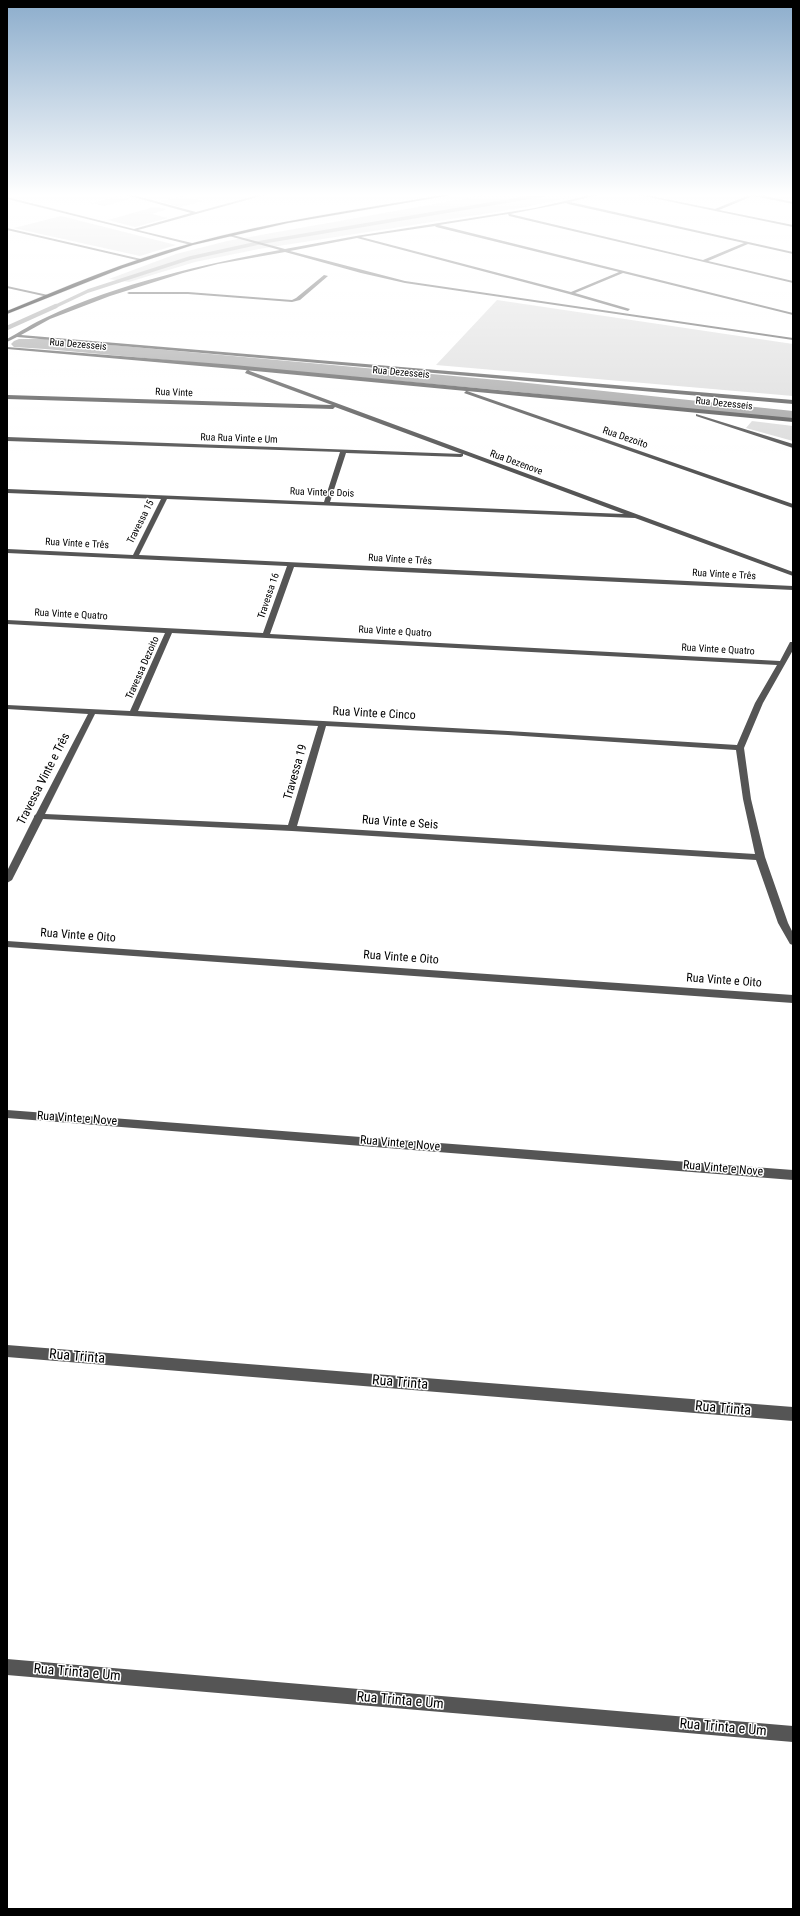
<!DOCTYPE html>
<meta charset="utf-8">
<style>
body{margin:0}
#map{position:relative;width:800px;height:1916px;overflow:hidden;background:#fff;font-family:"Roboto Condensed",sans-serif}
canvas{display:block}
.frame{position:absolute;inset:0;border:8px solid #000;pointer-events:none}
</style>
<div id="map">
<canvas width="800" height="1916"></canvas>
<div class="frame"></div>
</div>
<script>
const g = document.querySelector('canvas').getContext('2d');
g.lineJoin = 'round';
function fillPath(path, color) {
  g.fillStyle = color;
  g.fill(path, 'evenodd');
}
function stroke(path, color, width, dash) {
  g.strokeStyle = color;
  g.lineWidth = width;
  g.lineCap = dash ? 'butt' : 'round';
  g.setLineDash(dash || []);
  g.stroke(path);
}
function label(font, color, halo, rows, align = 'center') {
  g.font = font + ' "Roboto Condensed",sans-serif';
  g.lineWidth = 3;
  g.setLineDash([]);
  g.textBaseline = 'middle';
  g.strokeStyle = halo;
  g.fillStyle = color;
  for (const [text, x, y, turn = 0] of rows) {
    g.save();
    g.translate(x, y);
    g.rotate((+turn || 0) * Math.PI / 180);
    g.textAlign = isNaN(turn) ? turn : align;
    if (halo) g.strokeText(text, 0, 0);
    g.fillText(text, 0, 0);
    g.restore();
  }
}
fillPath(new Path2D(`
 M485,195H582L521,208L259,249L195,262L129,282L109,279L176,254L227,241Z
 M120,196L131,199L104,206L91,203Z
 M182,196L204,201L180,207L159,201Z
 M154,207L167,209L152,214L168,218L135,227L108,220Z
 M61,216L176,245L140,256L14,228Z
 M497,300L793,344V396L436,365Z
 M752,421L793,426V441L746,428Z`), '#dcdcdc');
stroke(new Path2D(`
 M54,307L88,291L190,258L263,242L544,195`), '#a3a3a3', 3.5);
stroke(new Path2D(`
 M7,328L56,306`), '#a3a3a3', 4.5);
fillPath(new Path2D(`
 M19,339H45L509,381L793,411V421L509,391L45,349L14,347L11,344L14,341Z`), '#a3a3a3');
const major = new Path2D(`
 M442,195H452L288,223L193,245L123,268L7,314V311C67,286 126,261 189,244C272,221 357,210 442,195Z`);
stroke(major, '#dbdbdb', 1);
fillPath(new Path2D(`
 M126,195H133L196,212L258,195H265L138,230L192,243L191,245L7,199V197L134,229L191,213Z
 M590,195H598L570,202L793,252V254L748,244L708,261L793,281V283L509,216L508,214L439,225L793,313V315L623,273L575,293L630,309L628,311L569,294L357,238L290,251L405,281L793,338V340L405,283L361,273L285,252L218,264L183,273L110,296L50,319L21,335L793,400V404L17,337L7,342V339C20,332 33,323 47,317C120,283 201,265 280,250L229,236V234L285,249L356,236L535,208ZM566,203L568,204L744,243L703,260L510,214ZM435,226L436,227L619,272L571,292L361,237Z
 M638,195H646L715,209L749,195H761L793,202V204L753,196L719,210L793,225V227Z
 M7,228L141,259L143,260L141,261L7,230Z
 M324,275L328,276L300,300L292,302L188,294H129L127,293L129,292H188L292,300L296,298Z
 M7,286L48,295L50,296L48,297L7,288Z
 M7,347L234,365L793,418V422L467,391L793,504V508L464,393L466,391L234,369L7,349Z
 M247,370L793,572V576L635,518L167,499L139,555L793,586V590L294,567L270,634L780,661L790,642H793V650L763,703L744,748L751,799L765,857L788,923L793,933V945L790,944L778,923L756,860L292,831L43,819L12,880L7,883V871L34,817V816L36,814L88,714L7,709V705L130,711L165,633L7,624V620L263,633L287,566L7,553V549L133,555L161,499L7,493V489L324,502L340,452L7,441V437L462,454L335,407L333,409L7,399V395L332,405L245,373ZM346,453L461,457L463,456V454L624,514L330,502ZM172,633L777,665L755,703L737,745L508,731L138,711ZM95,714L318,726L288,825L45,814ZM326,726L508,735L736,750L743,799L755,854L297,826Z
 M696,414L793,444V448L696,416Z
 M7,941L793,995V1003L7,947Z
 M7,1110L793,1170V1180L7,1118Z
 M7,1345L793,1407V1421L7,1357Z
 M7,1659L793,1726V1742L7,1675Z`), '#555');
fillPath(major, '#000');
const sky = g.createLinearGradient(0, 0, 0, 464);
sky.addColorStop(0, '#8cadcc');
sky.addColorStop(0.42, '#fff');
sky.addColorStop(1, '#ffffff00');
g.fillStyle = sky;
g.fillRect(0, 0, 800, 464);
label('10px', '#000', '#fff', [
 ["Rua Dezesseis",78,345,5],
 ["Rua Dezesseis",401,373,5],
 ["Rua Vinte",174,393,2],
 ["Rua Dezesseis",724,404,6],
 ["Rua Dezoito",625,438,19],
 ["Rua Rua Vinte e Um",239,439,2],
 ["Rua Dezenove",516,463,20],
 ["Rua Vinte e Dois",322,493,2],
 ["Travessa 15",141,522,-63],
 ["Rua Vinte e Três",77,544,3],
 ["Rua Vinte e Três",400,560,3],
 ["Rua Vinte e Três",724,575,3],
 ["Travessa 16",269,596,-71],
 ["Rua Vinte e Quatro",71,615,3],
 ["Rua Vinte e Quatro",395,632,3],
 ["Rua Vinte e Quatro",718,650,3],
 ["Travessa Dezoito",143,668,-66]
]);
label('12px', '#000', '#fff', [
 ["Rua Vinte e Cinco",374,714,3],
 ["Travessa 19",296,772,-74],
 ["Travessa Vinte e Três",44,779,-63],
 ["Rua Vinte e Seis",400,823,4],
 ["Rua Vinte e Oito",78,936,4],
 ["Rua Vinte e Oito",401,958,4],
 ["Rua Vinte e Oito",724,981,4],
 ["Rua Vinte e Nove",77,1119,4],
 ["Rua Vinte e Nove",400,1144,5],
 ["Rua Vinte e Nove",723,1169,5]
]);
label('14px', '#000', '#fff', [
 ["Rua Trinta",77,1357,5],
 ["Rua Trinta",400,1383,5],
 ["Rua Trinta",723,1409,5],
 ["Rua Trinta e Um",77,1673,5],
 ["Rua Trinta e Um",400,1701,5],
 ["Rua Trinta e Um",723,1728,5]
]);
</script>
